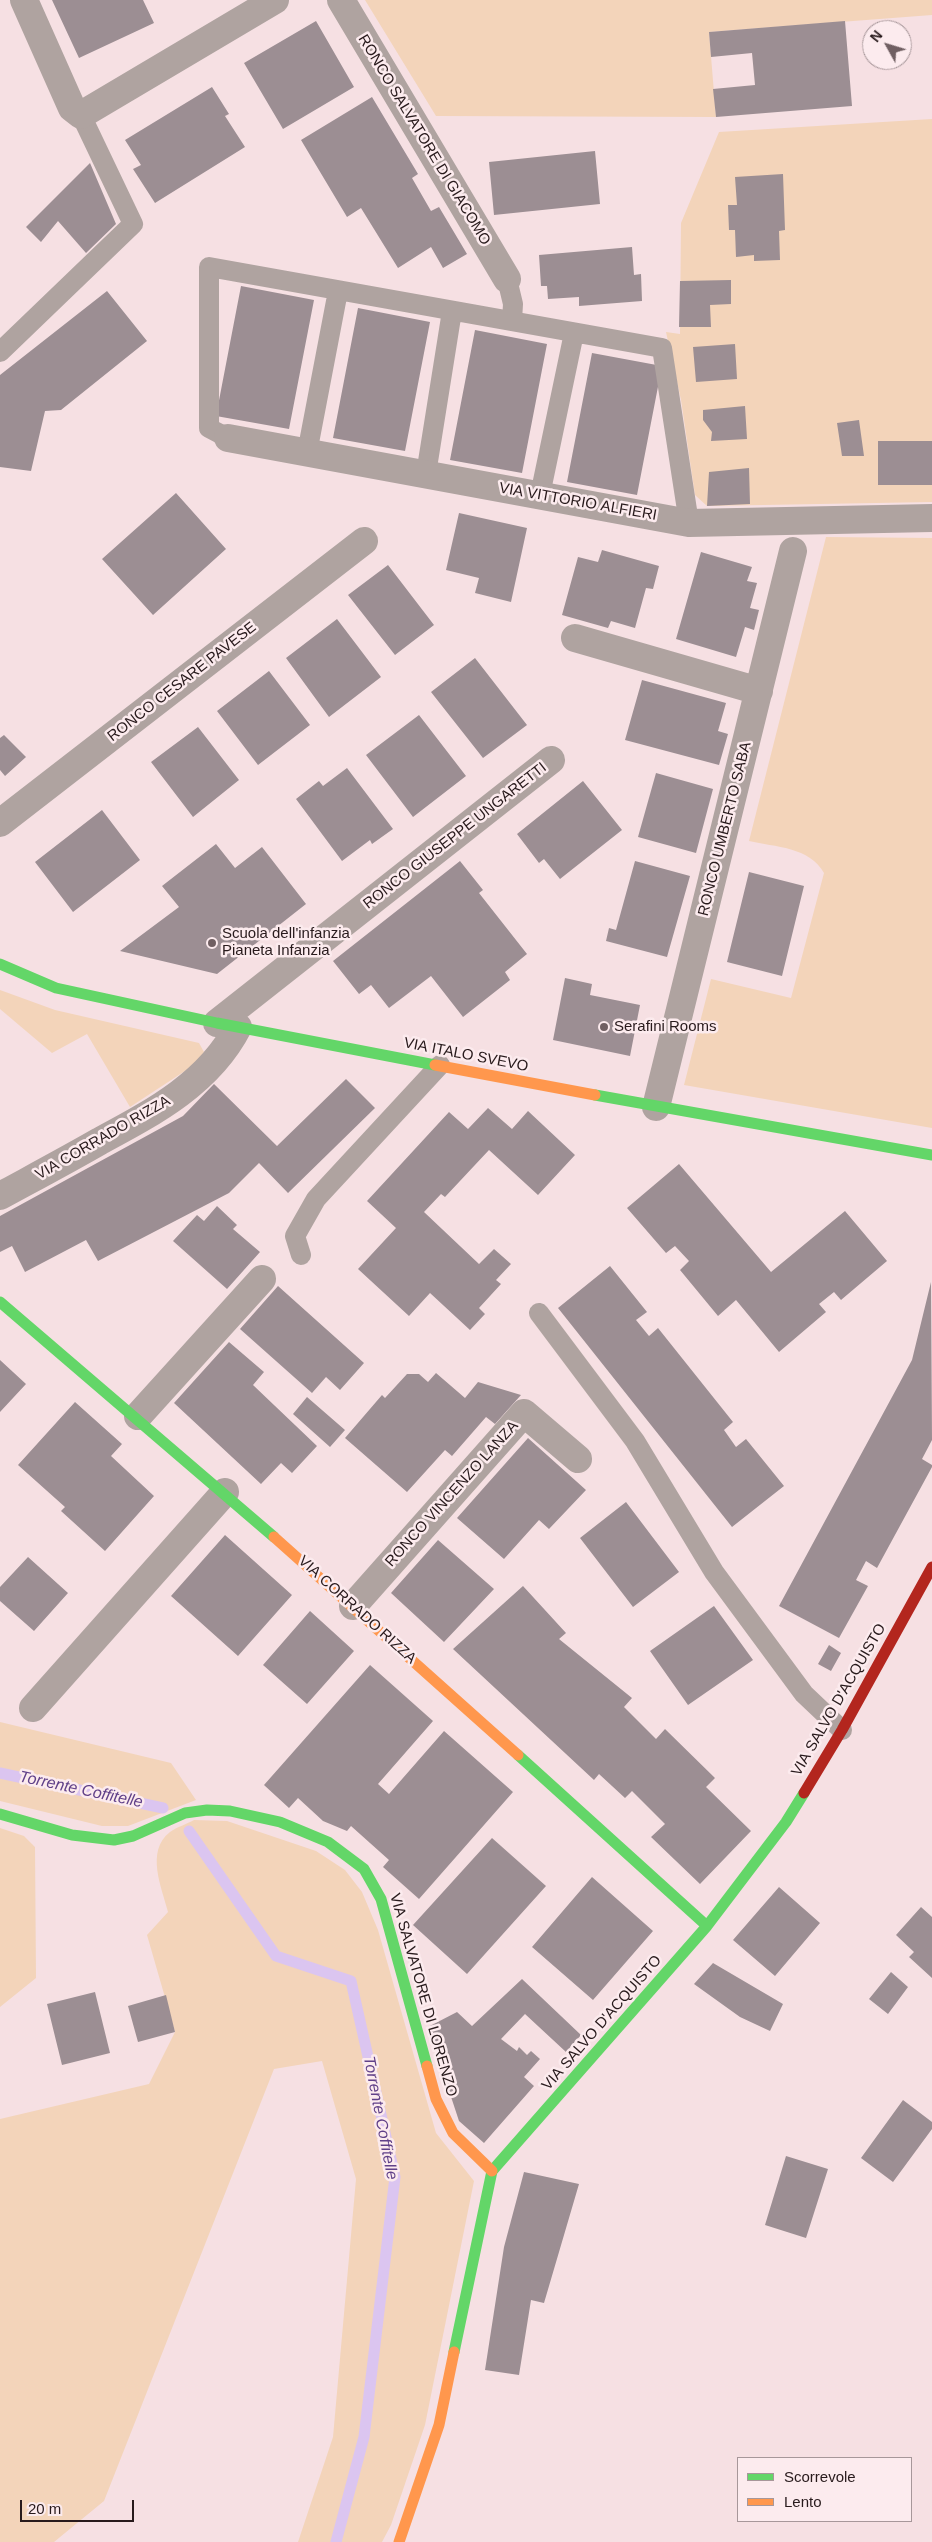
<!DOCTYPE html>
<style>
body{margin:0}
#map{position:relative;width:932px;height:2542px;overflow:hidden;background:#f6e0e3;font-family:Arial,sans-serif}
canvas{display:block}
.legend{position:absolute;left:737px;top:2457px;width:175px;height:65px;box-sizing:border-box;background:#fcebee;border:1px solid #a7979a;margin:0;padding:6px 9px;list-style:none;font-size:15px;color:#281a1c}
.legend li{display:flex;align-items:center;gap:10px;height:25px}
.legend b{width:25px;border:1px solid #a7979a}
.north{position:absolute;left:862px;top:20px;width:50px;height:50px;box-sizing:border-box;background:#fcebee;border:1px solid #a7979a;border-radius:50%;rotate:309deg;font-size:14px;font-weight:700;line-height:20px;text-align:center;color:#281a1c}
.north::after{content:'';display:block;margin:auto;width:18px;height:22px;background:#705f62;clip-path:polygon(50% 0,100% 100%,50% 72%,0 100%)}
.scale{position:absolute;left:20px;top:2500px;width:114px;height:22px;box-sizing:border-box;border:2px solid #281a1c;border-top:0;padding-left:6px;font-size:15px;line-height:18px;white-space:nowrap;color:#281a1c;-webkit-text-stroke:4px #fcebee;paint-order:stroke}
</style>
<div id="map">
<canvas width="932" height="2542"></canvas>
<ul class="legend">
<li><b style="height:6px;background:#63d668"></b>Scorrevole</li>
<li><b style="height:6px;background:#ff974d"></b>Lento</li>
</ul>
<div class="north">N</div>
<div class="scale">20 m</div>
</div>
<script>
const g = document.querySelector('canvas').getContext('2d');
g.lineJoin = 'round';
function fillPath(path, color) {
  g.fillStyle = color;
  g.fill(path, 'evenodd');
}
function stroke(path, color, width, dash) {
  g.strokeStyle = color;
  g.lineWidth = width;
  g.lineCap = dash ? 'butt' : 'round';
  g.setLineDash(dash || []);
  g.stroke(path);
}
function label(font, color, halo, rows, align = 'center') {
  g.font = font + ' Arial,sans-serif';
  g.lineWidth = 5;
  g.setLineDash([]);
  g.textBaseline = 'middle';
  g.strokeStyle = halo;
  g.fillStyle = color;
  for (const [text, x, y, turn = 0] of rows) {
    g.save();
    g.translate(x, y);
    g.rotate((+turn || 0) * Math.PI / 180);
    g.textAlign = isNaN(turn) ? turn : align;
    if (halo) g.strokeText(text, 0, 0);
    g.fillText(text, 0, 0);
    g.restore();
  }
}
fillPath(new Path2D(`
 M365,0H932V15L709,32L716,117L436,116Z
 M932,119V502L707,506L695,495L681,400L666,332L680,334L681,223L719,132Z
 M826,537L932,538V1128L684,1085L711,979L791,998L824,873C810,847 775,847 749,841Z
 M0,990L55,1010L199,1043L204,1052L200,1059L191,1067L130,1107L87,1034L52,1053L0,1009Z
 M0,1722L171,1763L196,1800L128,1826H102L0,1801Z
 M194,1820L227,1821L316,1851L345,1870L362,1892L378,1930L436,2133L474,2181L425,2425L391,2525L382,2542H298L333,2437L356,2179L322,2061L274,2069L104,2501L54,2542H0V2119L149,2084L175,2032L147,1935L168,1912C162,1888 145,1851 170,1832C177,1827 187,1824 194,1820Z
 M0,1828L24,1836L35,1847L36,1978L0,2007Z`), '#f3d4ba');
stroke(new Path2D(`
 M0,1773L163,1808
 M189,1831L276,1956L351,1981L395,2177L364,2437L336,2542`), '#dbc5f0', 11);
fillPath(new Path2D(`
 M52,0H143L154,23L79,58Z
 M316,21L354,87L283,129L244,63Z
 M845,21L852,106L716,117L713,89L755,85L752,53L711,57L709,32Z
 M212,87L229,114L225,116L245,147L155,203L133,169L141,165L125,140Z
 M372,97L418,174L412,178L431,211L439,207L467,254L443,268L431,247L398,268L361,208L347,217L301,140Z
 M595,151L600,204L494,215L489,162Z
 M90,163L116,224L86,253L58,221L41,242L26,227Z
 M783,174L785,230L779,231L780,260L754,261V255L736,257L735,230H729L728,205H737L735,177Z
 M632,247L634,275L641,274L642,301L579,306V297L548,299L547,286H541L539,255Z
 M731,280V304L710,305L711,327H679L680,281Z
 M241,286L314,300L289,429L216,416Z
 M107,291L147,341L61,410L45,411L31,471L0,467V375Z
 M358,308L430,322L405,451L333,438Z
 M475,330L547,344L522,473L450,460Z
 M735,344L737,379L696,382L693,347Z
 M592,353L662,366L637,495L567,482Z
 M745,406L747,439L711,441L712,432L703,420V410Z
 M859,420L864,456H842L837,423Z
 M878,441H932V485H878Z
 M749,468L750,504L707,506L709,472Z
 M176,493L226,549L153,615L102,559Z
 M459,513L527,528L511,602L475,593L479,578L446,570Z
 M602,550L659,566L653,589L646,588L635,628L611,621L608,628L562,615L578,557L598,562Z
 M701,552L752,567L747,581L757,583L750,608L759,610L754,630L745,627L736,657L676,639Z
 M388,565L434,625L395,655L348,595Z
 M337,619L381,677L329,717L286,658Z
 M475,658L527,725L483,758L431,692Z
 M269,671L310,725L258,765L217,711Z
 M642,680L726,703L718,731L728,734L719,765L625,740Z
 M419,715L466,776L413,817L366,755Z
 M198,727L239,780L193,817L151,762Z
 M4,735L26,757L5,776L0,770V738Z
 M347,768L393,829L372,844L370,840L342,861L296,799L319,781L323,786Z
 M656,773L713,789L696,853L638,837Z
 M583,781L622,830L560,879L544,859L539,863L517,834Z
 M102,810L140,860L73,912L35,862Z
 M216,844L235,868L262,847L306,904L217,974L120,951L179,907L162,886Z
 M460,861L483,890L479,893L527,954L505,972L510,980L463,1017L431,976L389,1008L371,985L359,994L333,961Z
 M635,861L690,876L667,957L606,941L609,928L616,930Z
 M749,872L804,886L782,976L727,962Z
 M565,978L592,984L590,995L640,1005L630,1056L553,1040Z
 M346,1079L375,1108L288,1193L259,1163L229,1193L98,1261L86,1240L25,1272L12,1246L0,1252V1216L183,1116L214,1084L277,1146Z
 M488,1108L512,1129L528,1111L575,1155L538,1195L489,1150L445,1197L441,1194L424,1212L479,1264L494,1249L511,1264L496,1280L501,1284L479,1308L485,1314L470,1330L430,1293L409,1316L358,1269L396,1228L367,1201L449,1112L468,1129Z
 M679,1164L771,1272L845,1211L887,1261L841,1300L834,1292L819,1304L826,1312L779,1352L736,1300L718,1316L680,1270L689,1261L675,1246L666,1253L627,1208Z
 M217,1206L237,1225L233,1229L260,1252L227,1289L173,1241L197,1215L204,1221Z
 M610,1266L647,1312L636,1320L649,1336L658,1328L733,1422L724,1430L736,1447L746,1439L784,1486L732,1527L558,1308Z
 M931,1282L932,1440L922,1459L932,1465V1467L877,1568L866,1561L856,1580L868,1586L839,1638L779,1606L912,1360Z
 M278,1286L364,1363L340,1390L326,1377L312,1393L240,1329Z
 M229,1342L264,1372L253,1385L317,1446L292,1473L281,1463L261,1484L174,1403Z
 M0,1360L26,1384L0,1412Z
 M436,1373L465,1398L478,1382L521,1395L495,1424L486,1417L452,1456L445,1450L407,1492L345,1438L382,1395L385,1398L407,1374H419L428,1382Z
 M307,1397L345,1430L330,1447L293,1414Z
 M75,1402L122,1444L111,1456L154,1496L105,1551L61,1511L65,1507L18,1465Z
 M528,1438L586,1490L549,1529L539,1520L504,1559L457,1518Z
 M626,1502L679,1572L633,1607L580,1538Z
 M225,1535L292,1595L238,1656L171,1596Z
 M438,1540L494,1589L444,1642L391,1593Z
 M28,1557L68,1593L34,1631L0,1601V1587Z
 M523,1586L566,1633L559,1639L632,1698L624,1707L656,1739L665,1729L715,1778L706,1787L751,1831L700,1884L651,1837L665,1824L632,1791L625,1798L599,1774L594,1780L453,1649Z
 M714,1606L753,1660L688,1705L650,1651Z
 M310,1611L354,1651L307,1704L263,1665Z
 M829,1645L841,1653L831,1671L818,1664Z
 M370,1665L433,1721L378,1784L389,1794L444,1731L513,1792L419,1899L383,1867L389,1860L351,1826L347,1831L323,1821L298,1798L289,1808L264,1785Z
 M492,1838L546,1886L467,1974L413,1925Z
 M592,1877L653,1931L593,2000L532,1947Z
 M779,1887L820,1923L775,1976L733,1940Z
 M921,1907L932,1917V1978L909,1957L914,1952L896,1935Z
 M713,1963L783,2004L770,2031L740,2017L694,1984Z
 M891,1972L908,1987L888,2014L869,1999Z
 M522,1979L581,2035L566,2052L525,2014L501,2039L517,2051L519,2047L527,2055L531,2051L540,2059L524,2077L534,2086L484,2143L459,2121L428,2027L457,2012L472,2026Z
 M95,1992L110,2053L62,2065L47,2004Z
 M166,1995L175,2032L138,2042L128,2006Z
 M903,2100L932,2122V2129L893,2182L861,2158Z
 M786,2156L828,2169L806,2238L765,2225Z
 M524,2172L579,2184L544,2303L531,2300L519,2375L485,2370L504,2247Z`), '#9c8e93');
stroke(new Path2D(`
 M507,279L513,304L512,321
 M0,352L133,224L81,115
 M228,438L209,428V267L662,348L689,523
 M307,453L338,291
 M426,474L452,311
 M540,495L574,333
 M301,1255L295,1236L316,1199L440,1065
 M539,1313L635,1441L714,1572L804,1694L842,1730`), '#afa3a0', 20);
stroke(new Path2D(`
 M24,0L72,108L81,115L275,0
 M341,0L507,279
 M228,438L689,523L932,518
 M575,638L759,691
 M0,823L364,541
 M217,1023L551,760
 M656,1107L793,551
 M0,1196C33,1178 67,1160 100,1141C154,1112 209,1083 238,1027
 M138,1416L262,1279
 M353,1606L524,1413L578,1459
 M33,1708L225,1492`), '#afa3a0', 28);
stroke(new Path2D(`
 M0,964L56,988L217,1023L435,1065
 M595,1095L932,1155
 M0,1302L274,1537
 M518,1755L707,1926
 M0,1814L72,1835L114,1840L133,1836L185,1813L207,1810L230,1811L280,1822L328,1842L364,1869L381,1899L427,2066
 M454,2352L492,2171L707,1926L786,1822L804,1793`), '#63d668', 11);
stroke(new Path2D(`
 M435,1065L595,1095
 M274,1537L518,1755
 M427,2066L436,2099L453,2133L492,2171
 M399,2542L439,2425L454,2352`), '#ff974d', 11);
stroke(new Path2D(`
 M804,1793L842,1730L932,1567`), '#b3261e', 11);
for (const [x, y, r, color] of [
 [212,943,5,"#705f62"],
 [604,1027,5,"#705f62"]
]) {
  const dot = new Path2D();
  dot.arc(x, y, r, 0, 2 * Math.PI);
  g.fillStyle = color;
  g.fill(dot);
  stroke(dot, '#fcebee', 2);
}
label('15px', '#281a1c', '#fcebee', [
 ["RONCO SALVATORE DI GIACOMO",424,140,59],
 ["VIA VITTORIO ALFIERI",578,502,10],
 ["RONCO CESARE PAVESE",182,682,-38],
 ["RONCO UMBERTO SABA",725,829,-76],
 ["RONCO GIUSEPPE UNGARETTI",455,836,-38],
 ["VIA ITALO SVEVO",466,1055,11],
 ["VIA CORRADO RIZZA",103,1138,-30],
 ["RONCO VINCENZO LANZA",452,1494,-48],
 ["VIA CORRADO RIZZA",357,1610,42],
 ["VIA SALVO D'ACQUISTO",839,1700,-60],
 ["VIA SALVATORE DI LORENZO",423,1995,74],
 ["VIA SALVO D'ACQUISTO",602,2023,-49]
]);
label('15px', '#281a1c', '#fcebee', [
 ["Scuola dell'infanzia",222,934],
 ["Pianeta Infanzia",222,951],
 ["Serafini Rooms",614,1027]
], 'left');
label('italic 16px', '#614189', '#fcebee', [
 ["Torrente Coffitelle",81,1790,12],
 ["Torrente Coffitelle",380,2118,79]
]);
</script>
